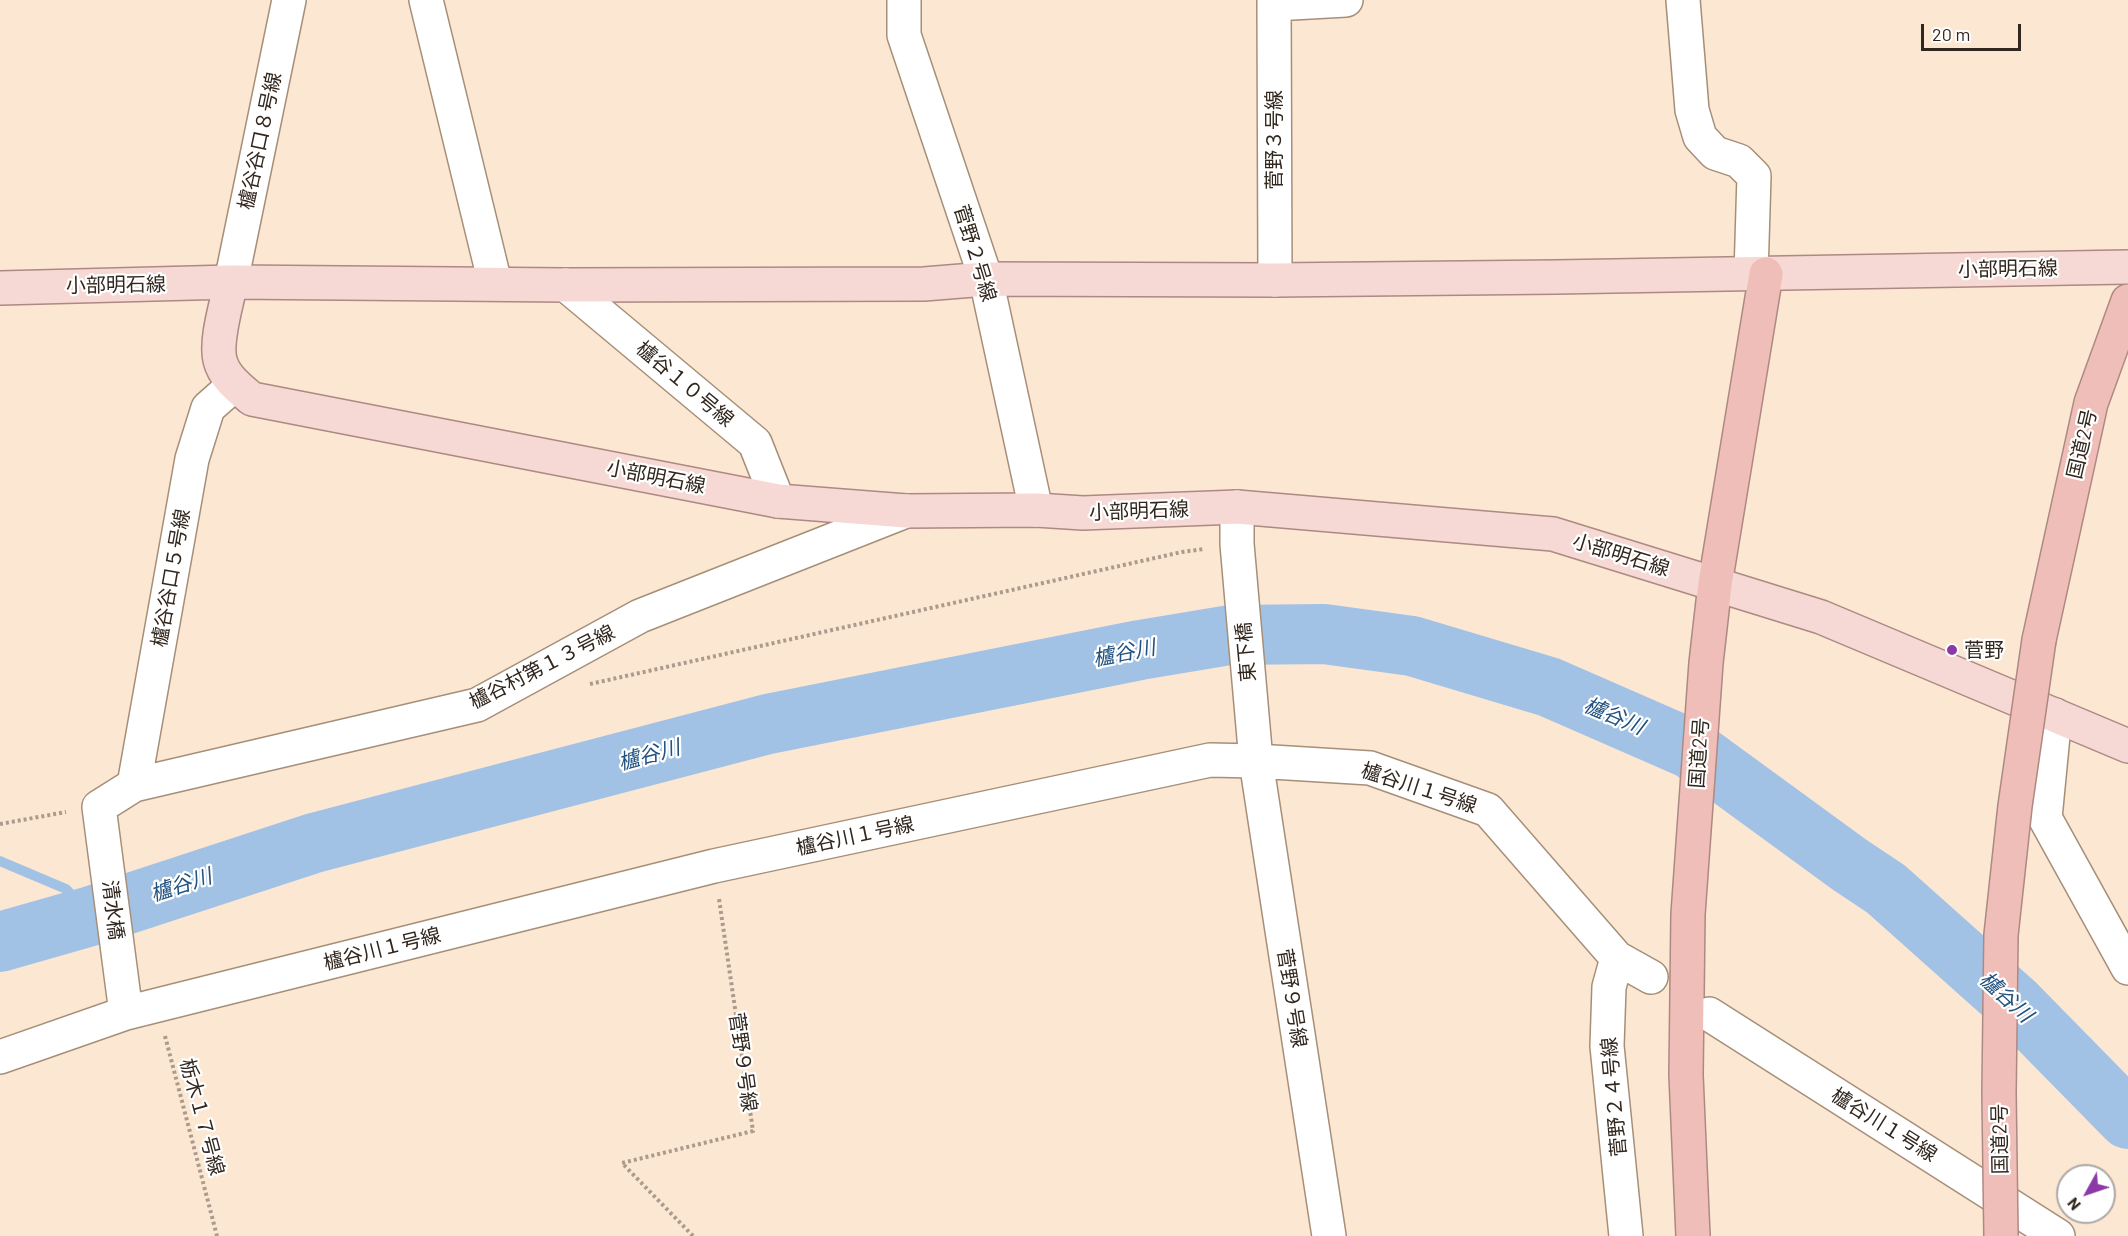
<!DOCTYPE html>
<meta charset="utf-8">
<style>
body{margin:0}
#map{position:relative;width:2128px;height:1236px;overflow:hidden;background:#fce7d3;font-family:Barlow,sans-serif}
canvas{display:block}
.north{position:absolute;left:2056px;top:1164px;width:60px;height:60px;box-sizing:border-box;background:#fff;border:2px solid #ada9a5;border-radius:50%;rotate:230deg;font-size:16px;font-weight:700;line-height:24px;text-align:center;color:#31271e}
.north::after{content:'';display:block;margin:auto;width:21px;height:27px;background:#8c39a8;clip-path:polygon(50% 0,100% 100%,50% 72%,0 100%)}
.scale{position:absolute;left:1921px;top:24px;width:100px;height:27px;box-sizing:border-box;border:3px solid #31271e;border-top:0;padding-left:8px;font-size:18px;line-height:21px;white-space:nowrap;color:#31271e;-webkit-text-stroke:4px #fff;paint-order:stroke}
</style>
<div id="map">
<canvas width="2128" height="1236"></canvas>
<div class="north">N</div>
<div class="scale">20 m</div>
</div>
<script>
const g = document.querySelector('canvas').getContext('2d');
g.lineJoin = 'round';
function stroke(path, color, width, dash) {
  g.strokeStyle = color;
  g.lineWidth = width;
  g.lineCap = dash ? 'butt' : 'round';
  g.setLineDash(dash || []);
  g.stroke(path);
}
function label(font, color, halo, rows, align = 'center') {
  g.font = font + ' Barlow,"Noto Sans JP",sans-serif';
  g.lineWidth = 4.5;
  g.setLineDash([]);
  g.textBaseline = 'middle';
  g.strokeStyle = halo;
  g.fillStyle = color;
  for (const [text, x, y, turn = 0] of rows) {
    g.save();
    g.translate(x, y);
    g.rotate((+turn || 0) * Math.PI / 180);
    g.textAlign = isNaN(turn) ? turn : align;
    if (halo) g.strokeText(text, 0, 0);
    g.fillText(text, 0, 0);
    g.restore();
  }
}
stroke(new Path2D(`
 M0,861L66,889L91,916`), '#a1c2e5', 10);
stroke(new Path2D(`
 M0,942L91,916L314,843L768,724L1140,650L1230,635L1324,634L1412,646L1549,687L1691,749L1850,865L1886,889L2016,1005L2128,1119`), '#a1c2e5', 60);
const street = new Path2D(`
 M426,0L495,283
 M904,0V35L986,279L1036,510
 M1274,0L1275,280
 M1683,0L1692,110L1700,137L1715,153L1739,161L1754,176L1751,274
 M1274,4L1346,0
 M231,282L289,0
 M566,285L755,443L778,501
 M1237,507V544L1256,761L1329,1236
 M2055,715L2045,818L2128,968
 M134,785L192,459L208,408L234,385
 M1617,958L1609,987L1607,1046L1626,1236
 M126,1013L99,807L134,785L477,705L640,616L906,511
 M1709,1014L2058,1236
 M0,1057L126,1013L714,866L1210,760L1256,761L1370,768L1488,810L1617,958L1651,977`);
const primary = new Path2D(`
 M231,282C227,303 215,340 220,360C224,377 240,389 252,399L778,501L906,511L1036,510L1083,513L1237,507L1553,534L1821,617L2128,746
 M0,288L231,282L566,285L924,284L986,279L1275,280L1556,277L2128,267`);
const highway = new Path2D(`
 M2039,640L2091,403L2128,301
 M1693,1236L1686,1075L1688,914L1706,663L1715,584L1766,274`);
stroke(street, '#a68f78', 36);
stroke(primary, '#ad8982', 36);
stroke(highway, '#ad8982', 36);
stroke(new Path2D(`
 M590,684L1182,552L1204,549
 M0,824L66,812
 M165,1036L217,1236
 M693,1236L622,1163L753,1131L719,899`), '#ac9b8c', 4, [3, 3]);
stroke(street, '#fff', 33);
stroke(primary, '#f6d8d4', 33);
stroke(highway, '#f0beb8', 33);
const highwayBridge = new Path2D(`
 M2001,1236L1999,1093L2001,935L2015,806L2039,640`);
stroke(highwayBridge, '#ad8982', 36, []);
stroke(highwayBridge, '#f0beb8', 33);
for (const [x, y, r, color] of [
 [1952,650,6,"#8c39a8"]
]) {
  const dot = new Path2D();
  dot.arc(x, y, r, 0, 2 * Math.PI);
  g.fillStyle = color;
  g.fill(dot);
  stroke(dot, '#fff', 2);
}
label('20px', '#31271e', '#fff', [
 ["菅野３号線",1274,140,-90],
 ["櫨谷谷口８号線",260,141,-78],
 ["菅野２号線",975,253,73],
 ["小部明石線",2008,269,-1],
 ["小部明石線",116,285,-1],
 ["櫨谷１０号線",685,384,40],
 ["国道2号",2082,444,-77],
 ["小部明石線",656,477,11],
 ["小部明石線",1139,511,-2],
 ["小部明石線",1621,555,17],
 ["櫨谷谷口５号線",171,578,-80],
 ["東下橋",1246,652,-95],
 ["櫨谷村第１３号線",542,667,-27],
 ["国道2号",1699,753,-86],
 ["櫨谷川１号線",1419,788,18],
 ["櫨谷川１号線",855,836,-12],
 ["清水橋",113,910,83],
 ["櫨谷川１号線",382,949,-14],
 ["菅野９号線",1292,998,81],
 ["菅野９号線",743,1062,82],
 ["菅野２４号線",1614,1097,-95],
 ["栃木１７号線",202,1117,75],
 ["櫨谷川１号線",1884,1125,32],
 ["国道2号",2000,1139,-91]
]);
label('20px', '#31271e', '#fff', [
 ["菅野",1964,650]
], 'left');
label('italic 21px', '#22527f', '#fff', [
 ["櫨谷川",1124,653,-11],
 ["櫨谷川",1614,716,23],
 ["櫨谷川",649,755,-15],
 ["櫨谷川",181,885,-18],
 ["櫨谷川",2006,997,43]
]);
</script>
